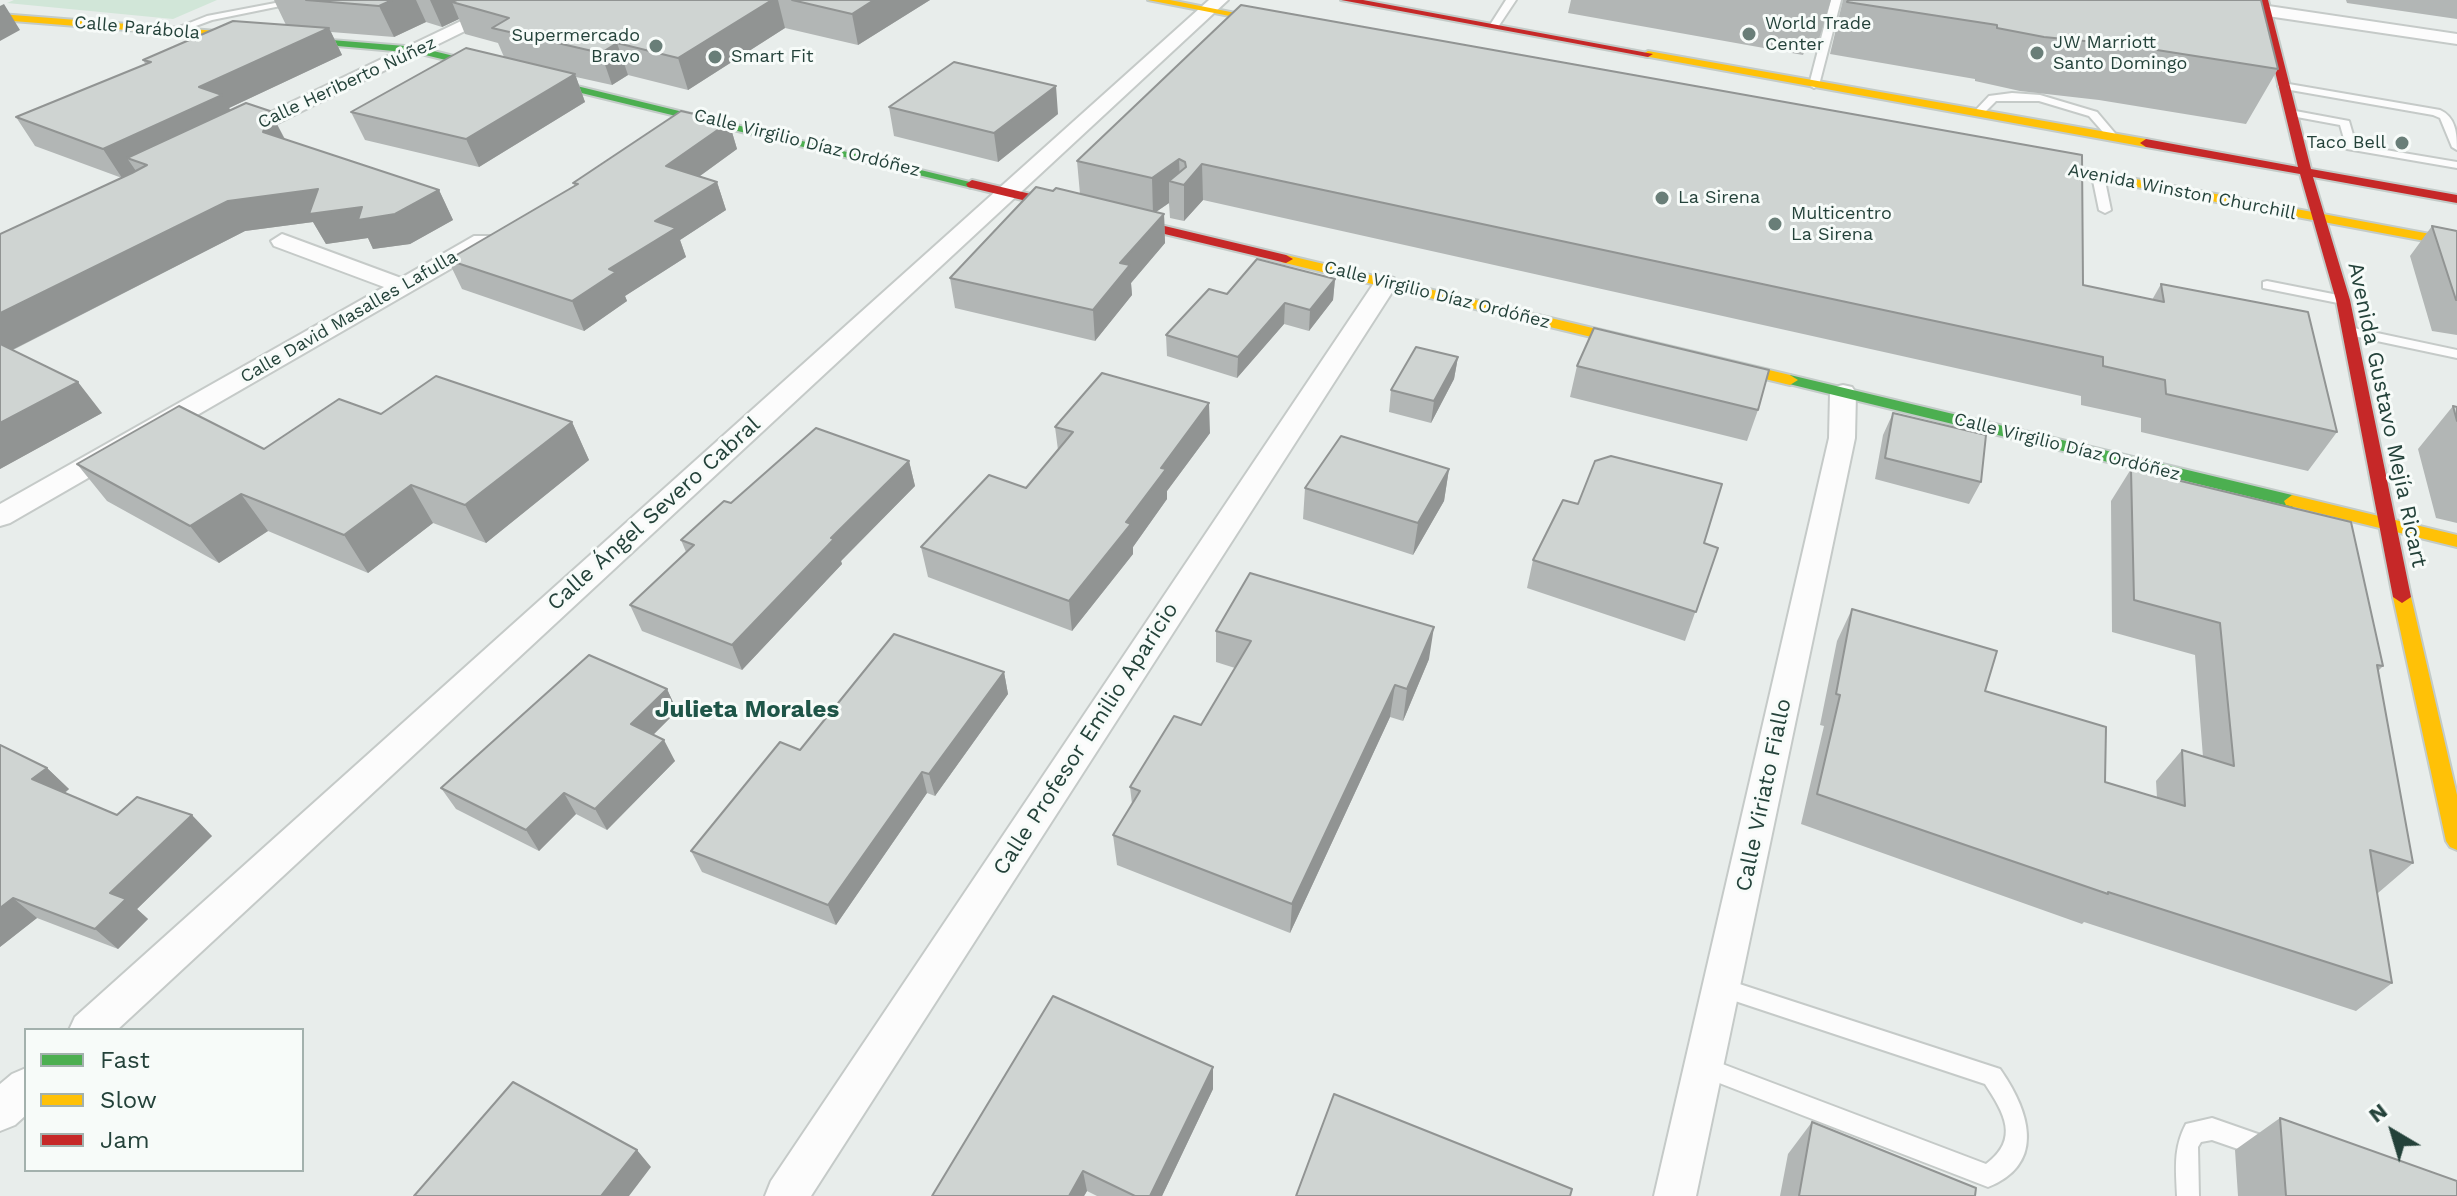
<!DOCTYPE html>
<meta charset="utf-8">
<style>
body{margin:0}
#map{position:relative;width:2457px;height:1196px;overflow:hidden;background:#e8edeb;font-family:"Work Sans",sans-serif}
canvas{display:block}
.legend{position:absolute;left:24px;top:1028px;width:280px;height:144px;box-sizing:border-box;background:#f7fbf9;border:2px solid #a3b1ad;margin:0;padding:10px 14px;list-style:none;font-size:24px;color:#24423a}
.legend li{display:flex;align-items:center;gap:16px;height:40px}
.legend b{width:40px;border:2px solid #a3b1ad}
.north{position:absolute;left:2353px;top:1092px;width:80px;height:80px;-webkit-text-stroke:6px #f7fbf9;paint-order:stroke;rotate:322deg;font-size:22px;font-weight:700;line-height:32px;text-align:center;color:#24423a}
.north::after{content:'';display:block;margin:auto;width:28px;height:36px;background:#24423a;clip-path:polygon(50% 0,100% 100%,50% 72%,0 100%)}
</style>
<div id="map">
<canvas width="2457" height="1196"></canvas>
<ul class="legend">
<li><b style="height:10px;background:#4caf50"></b>Fast</li>
<li><b style="height:10px;background:#ffc107"></b>Slow</li>
<li><b style="height:10px;background:#c62828"></b>Jam</li>
</ul>
<div class="north">N</div>
</div>
<script>
const g = document.querySelector('canvas').getContext('2d');
g.lineJoin = 'round';
function fillPath(path, color) {
  g.fillStyle = color;
  g.fill(path, 'evenodd');
}
function stroke(path, color, width, dash) {
  g.strokeStyle = color;
  g.lineWidth = width;
  g.lineCap = dash ? 'butt' : 'round';
  g.setLineDash(dash || []);
  g.stroke(path);
}
function label(font, color, halo, rows, align = 'center') {
  g.font = font + ' "Work Sans",sans-serif';
  g.lineWidth = 6;
  g.setLineDash([]);
  g.textBaseline = 'middle';
  g.strokeStyle = halo;
  g.fillStyle = color;
  for (const [text, x, y, turn = 0] of rows) {
    g.save();
    g.translate(x, y);
    g.rotate((+turn || 0) * Math.PI / 180);
    g.textAlign = isNaN(turn) ? turn : align;
    if (halo) g.strokeText(text, 0, 0);
    g.fillText(text, 0, 0);
    g.restore();
  }
}
fillPath(new Path2D(`
 M14,0H217L173,19L7,3Z`), '#d1e6d8');
const lane = new Path2D(`
 M291,0H310L212,20L174,34L169,31L207,16Z
 M1506,0H1516L1498,27H1492L1490,25Z
 M1831,0H1841L1819,85L1814,88L1809,85Z
 M2283,83L2440,110C2456,117 2457,134 2457,150L2452,147L2440,118L2433,115L2279,88L2278,86Z
 M2012,93L2040,95L2097,112L2119,138L2110,140L2089,116L2039,101H1996L1981,116L1972,114L1989,96Z
 M2290,110L2349,121L2356,145L2457,162V168L2347,149L2340,125L2286,115V111Z
 M2098,173L2104,176L2111,210L2105,213L2099,210L2092,176Z
 M2267,281L2343,296L2349,300L2343,304L2263,288V282Z
 M2349,327L2457,350V358L2344,334V328Z
 M1721,978L2000,1069C2028,1109 2048,1163 1988,1187L1696,1074L1693,1067L1696,1060L1704,1057L1986,1164C2020,1139 2004,1113 1985,1084L1714,994L1711,987L1714,980Z
 M2212,1118L2275,1140L2278,1148L2275,1156L2267,1159L2212,1140L2201,1142L2198,1147L2199,1196H2177C2176,1168 2173,1149 2186,1124Z`);
const street = new Path2D(`
 M505,0H528L243,140L236,142L226,136L229,132Z
 M1209,0H1228L117,1030H69L75,1017Z
 M2184,0H2228L2457,34V44L2193,5Z
 M282,234L401,278L474,236H490L493,241L490,246L10,523L0,526V504L384,287L274,246L271,241Z
 M1386,276L1394,278L1398,283L811,1196H765L771,1181L1374,283L1378,278Z
 M1843,385L1852,387L1856,393L1855,438L1696,1196H1654L1829,438L1830,393L1834,387Z
 M26,1068V1115L15,1125L0,1131V1084L12,1074Z`);
const fast = new Path2D(`
 M319,39L417,47L978,184L972,188L417,53L315,44V40Z
 M1790,375L2292,495L2300,501L2292,507L1785,383V377Z`);
const slow = new Path2D(`
 M1148,0H1170L1296,25L1291,28Z
 M0,14L319,39L324,42L319,45L0,20Z
 M1648,51L2146,139L2152,143L2146,147L1644,56L1643,54Z
 M2023,158L2457,239V247L2019,165V159Z
 M1286,255L1790,375L1798,380L1790,385L1281,262V256Z
 M2292,495L2457,535V547L2286,505L2284,501Z
 M2402,591L2411,597L2457,795V850L2450,847L2446,841L2393,597Z`);
const jam = new Path2D(`
 M1341,0H1363L1653,54L1648,57Z
 M2258,0H2268L2311,169L2457,195V203L2313,177L2350,300L2411,597L2402,603L2393,597L2336,300L2300,174L2146,147L2140,143L2146,139L2298,167Z
 M972,180L1286,255L1293,259L1286,263L968,187L966,184Z`);
stroke(lane, '#c5cac8', 4);
stroke(street, '#c5cac8', 4);
stroke(fast, '#c3cbc8', 4);
stroke(slow, '#c3cbc8', 4);
stroke(jam, '#c3cbc8', 4);
fillPath(lane, '#fcfcfc');
fillPath(street, '#fcfcfc');
fillPath(fast, '#4caf50');
fillPath(slow, '#ffc107');
fillPath(jam, '#c62828');
fillPath(new Path2D(`
 M274,0H930L858,45L785,28L688,90L628,75L612,85L576,77L585,102L479,167L365,140L351,112L504,57L498,43L465,34L459,19L442,27L426,22L394,37L331,32L342,55L229,108L231,110L270,111L285,139L439,190L453,220L410,244L373,249L368,238L326,244L313,222L245,231L13,350L102,413L0,469V234L122,178L35,146L16,117L146,65L143,60L286,25Z
 M1571,0H1831L1815,52L1805,50L1803,55L1568,13Z
 M1843,0H2261L2278,69L2246,124L2099,100L2020,91L1975,81V79L1830,54Z
 M2346,0H2457V19L2347,3Z
 M1241,5L2083,285L2152,300L2161,284L2337,432L2308,471L2141,432V418L2081,405V396L1203,200L1184,221L1170,218L1169,203L1156,212L1164,214L1165,243L1131,283L1132,295L1095,341L955,308L950,278L1053,191L1080,194L1077,161Z
 M889,107L1058,114L998,162L894,136Z
 M729,122L737,149L700,176L717,182L726,210L680,240L686,257L625,296L627,301L584,331L462,289L448,260L575,186L573,183Z
 M2432,226L2457,231V335L2432,331L2410,256Z
 M1335,279L1333,300L1309,331L1284,324L1237,378L1167,356L1166,335L1227,294Z
 M1458,357L1454,379L1431,423L1389,412L1391,390Z
 M1577,366L1758,410L1747,441L1570,397Z
 M2453,406L2457,407V523L2436,518L2418,449Z
 M1893,413L1981,482L1969,504L1875,479L1883,435Z
 M381,414L572,422L589,460L486,543L433,523L368,573L268,531L219,563L107,501L77,464L264,449Z
 M1055,427L1210,433L1167,491V499L1133,547V554L1072,631L928,577L921,547L1026,488L1058,450Z
 M909,461L915,486L841,561L842,564L742,670L642,631L630,605L686,552L681,540L731,503Z
 M1449,469L1444,501L1413,555L1303,519L1305,488Z
 M2131,469L2383,666L2378,671L2413,863L2378,893L2377,892L2392,983L2356,1011L2084,922L2082,924L1801,824L1824,726L1820,725L1837,641L1852,609L1985,691L2105,782L2157,798L2156,781L2182,750L2203,757L2195,655L2112,632L2111,501Z
 M1704,543L1718,548L1685,641L1527,588L1533,560Z
 M1216,631L1429,659L1403,721L1390,717L1290,933L1117,865L1113,835L1132,804L1130,787L1201,725L1235,668L1216,662Z
 M1004,672L1008,694L935,796L927,793L836,925L702,872L691,851L800,750Z
 M667,689L677,711L653,735L675,761L607,830L576,814L539,851L456,809L441,788Z
 M47,768L69,789L65,793L117,815L212,836L137,909L148,919L118,949L37,918L0,947Z
 M1213,1067V1089L1162,1196H1097L1087,1191L1084,1196H932Z
 M2280,1118L2457,1196H2238L2235,1150Z
 M1812,1122L1975,1196H1780L1788,1154Z`), '#b2b6b5');
fillPath(new Path2D(`
 M392,0H416L426,22L394,37L379,6Z
 M430,0H498L452,2L459,19L442,27Z
 M772,0H778L785,28L688,90L678,58Z
 M874,0H930L858,45L852,14Z
 M4,4L20,30L0,41V6Z
 M329,28L342,55L229,108L238,123L127,158L136,171L122,178L103,149L199,87Z
 M617,43L628,75L612,85L601,53Z
 M575,74L585,102L479,167L466,139Z
 M1056,86L1058,114L998,162L994,133Z
 M270,111L285,140L263,132Z
 M729,122L737,149L675,194L666,166Z
 M1179,159L1180,184L1169,181V203L1153,214L1152,178Z
 M1202,164L1203,200L1184,221V185Z
 M717,182L726,210L680,240L686,257L625,296L627,301L584,331L572,301L609,269L655,221Z
 M318,189L439,190L453,220L410,244L373,249L368,238L326,244L313,222L245,231L0,356V313L228,201Z
 M1164,214L1165,243L1131,283L1132,295L1095,341L1093,310L1120,263Z
 M1335,279L1333,300L1309,331L1310,310Z
 M1285,303L1284,324L1237,378L1238,357Z
 M1458,357L1454,379L1431,423L1434,401Z
 M78,382L102,413L0,469V423Z
 M1209,403L1210,433L1167,491V499L1133,547V554L1072,631L1069,601L1126,522L1161,468Z
 M572,422L589,460L486,543L465,505Z
 M909,461L915,486L841,561L842,564L742,670L732,645L831,538Z
 M1449,469L1444,501L1413,555L1418,523Z
 M411,485L433,523L368,573L344,535Z
 M241,494L268,531L219,563L190,526Z
 M1434,627L1429,659L1403,721L1407,689Z
 M1004,672L1008,694L935,796L929,774Z
 M1395,685L1390,717L1290,933L1292,904Z
 M667,689L677,711L642,746L631,724Z
 M664,740L675,761L607,830L595,809Z
 M47,768L69,789L55,800L32,779Z
 M922,772L927,793L836,925L828,905Z
 M564,793L576,814L539,851L526,830Z
 M192,815L212,836L137,909L148,919L118,949L95,929L110,893Z
 M13,898L37,918L0,947V908Z
 M1213,1067V1089L1162,1196H1150Z
 M637,1150L651,1167L629,1196H601Z
 M1083,1171L1087,1191L1084,1196H1069Z`), '#919493');
const building = new Path2D(`
 M306,0H392L379,6Z
 M457,0H772L678,58L617,43L601,53L492,28L509,18L452,2Z
 M792,0H874L852,14Z
 M1848,0H2261L2278,69L2125,45L2044,37L1997,28V25L1847,2Z
 M1241,5L2082,155L2083,285L2164,302L2161,284L2308,312L2337,432L2166,394L2165,380L2103,366V357L1202,164L1184,185L1169,181L1186,167L1185,162L1179,159L1152,178L1077,161Z
 M233,21L329,28L199,87L222,95L103,149L16,117L151,62L143,60Z
 M466,48L575,74L466,139L351,112Z
 M954,62L1056,86L994,133L889,107Z
 M246,103L270,111L263,132L439,190L395,214L358,220L362,207L309,214L318,189L228,201L0,313V234L132,173L147,165L127,158Z
 M681,111L729,122L666,166L717,182L655,221L676,228L609,269L616,272L572,301L448,260L578,184L573,183Z
 M1036,187L1053,191L1056,188L1164,214L1120,263L1130,265L1093,310L950,278Z
 M2432,226L2457,231V300H2456Z
 M1257,259L1335,279L1310,310L1285,303L1238,357L1166,335L1209,289L1227,294Z
 M1594,328L1769,370L1758,410L1577,366Z
 M0,344L78,382L0,423Z
 M1416,347L1458,357L1434,401L1391,390Z
 M1102,373L1209,403L1161,468L1166,469L1126,522L1131,524L1069,601L921,547L989,475L1026,488L1073,432L1055,427Z
 M436,376L572,422L465,505L411,485L344,535L241,494L190,526L77,464L179,406L264,449L339,399L381,414Z
 M2453,406L2457,407V421Z
 M1893,413L1986,435L1981,482L1885,458Z
 M816,428L909,461L831,538L834,539L732,645L630,605L694,545L681,540L724,501L731,503Z
 M1341,436L1449,469L1418,523L1305,488Z
 M1611,456L1722,484L1704,543L1718,548L1696,612L1533,560L1563,500L1578,504L1595,461Z
 M2131,469L2351,522L2383,666L2377,665L2413,863L2370,850L2392,983L2108,892V894L1817,794L1840,695L1836,694L1852,609L1997,651L1985,691L2106,727L2105,782L2185,806L2182,750L2234,766L2220,623L2134,600Z
 M1250,573L1434,627L1407,689L1395,685L1292,904L1113,835L1140,791L1130,787L1174,716L1201,725L1251,641L1216,631Z
 M894,634L1004,672L929,774L922,772L828,905L691,851L780,742L800,750Z
 M589,655L667,689L631,724L664,740L595,809L564,793L526,830L441,788Z
 M0,745L47,768L32,779L117,815L137,797L192,815L110,893L126,899L95,929L13,898L0,908Z
 M1053,996L1213,1067L1150,1196H1135L1083,1171L1069,1196H932Z
 M513,1082L637,1150L601,1196H414Z
 M1334,1094L1572,1189L1570,1196H1296Z
 M2280,1118L2457,1181V1196H2286Z
 M1812,1122L1976,1188L1975,1196H1799Z`);
fillPath(building, '#cfd4d2');
stroke(building, '#919493', 2);
for (const [x, y, r, color] of [
 [1749,34,8,"#697e78"],
 [656,46,8,"#697e78"],
 [2037,53,8,"#697e78"],
 [715,57,8,"#697e78"],
 [2402,143,8,"#697e78"],
 [1662,198,8,"#697e78"],
 [1775,224,8,"#697e78"]
]) {
  const dot = new Path2D();
  dot.arc(x, y, r, 0, 2 * Math.PI);
  g.fillStyle = color;
  g.fill(dot);
  stroke(dot, '#f7fbf9', 3);
}
label('18px', '#24423a', '#f7fbf9', [
 ["World Trade",1765,24],
 ["Center",1765,45],
 ["Supermercado",640,36,"right"],
 ["Bravo",640,57,"right"],
 ["JW Marriott",2053,43],
 ["Santo Domingo",2053,64],
 ["Smart Fit",731,57],
 ["Taco Bell",2386,143,"right"],
 ["La Sirena",1678,198],
 ["Multicentro",1791,214],
 ["La Sirena",1791,235]
], 'left');
label('18px', '#24423a', '#f7fbf9', [
 ["Calle Parábola",137,28,5],
 ["Calle Heriberto Núñez",347,83,-25],
 ["Calle Virgilio Díaz Ordóñez",807,143,14],
 ["Avenida Winston Churchill",2182,192,11],
 ["Calle Virgilio Díaz Ordóñez",1437,295,14],
 ["Calle David Masalles Lafulla",349,317,-30],
 ["Calle Virgilio Díaz Ordóñez",2067,447,14]
]);
label('22px', '#24423a', '#f7fbf9', [
 ["Avenida Gustavo Mejía Ricart",2387,415,78],
 ["Calle Ángel Severo Cabral",654,514,-42],
 ["Calle Profesor Emilio Aparicio",1086,739,-57],
 ["Calle Viriato Fiallo",1764,795,-78]
]);
label('bold 24px', '#1f5548', '#f7fbf9', [
 ["Julieta Morales",747,710]
]);
</script>
